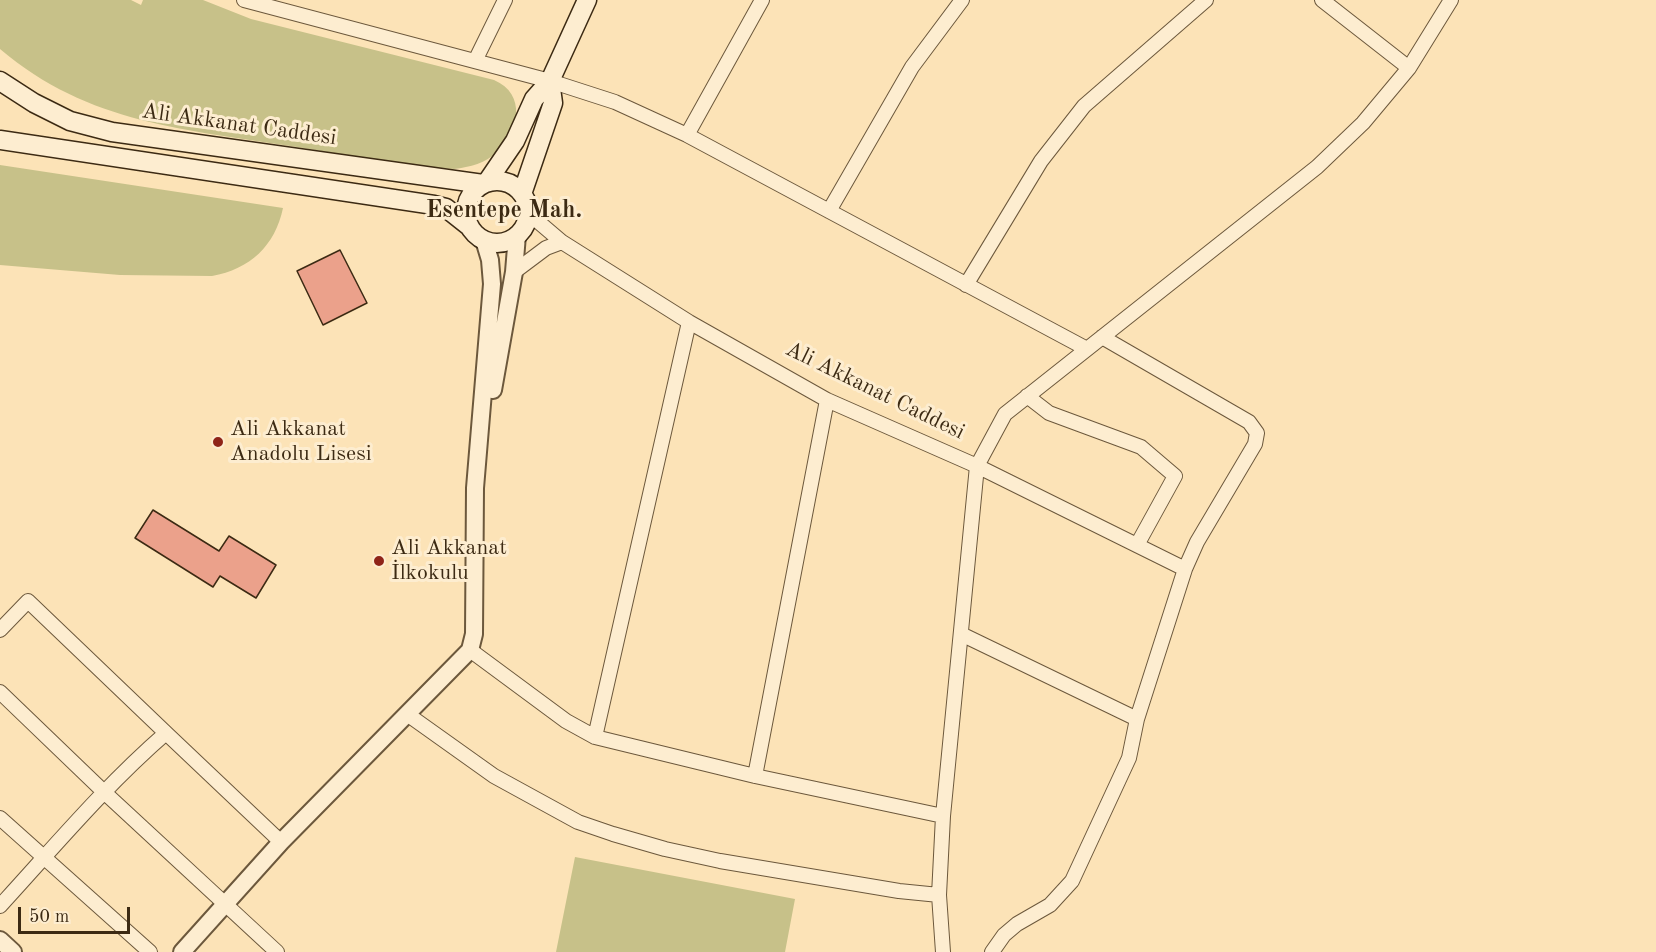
<!DOCTYPE html>
<meta charset="utf-8">
<style>
body{margin:0}
#map{position:relative;width:1656px;height:952px;overflow:hidden;background:#fce3b7;font-family:"Old Standard TT",serif}
canvas{display:block}
.scale{position:absolute;left:18px;top:907px;width:112px;height:27px;box-sizing:border-box;border:3px solid #3c2a13;border-top:0;padding-left:8px;font-size:18px;line-height:21px;white-space:nowrap;color:#3c2a13;-webkit-text-stroke:4px #fdedd0;paint-order:stroke}
</style>
<div id="map">
<canvas width="1656" height="952"></canvas>
<div class="scale">50 m</div>
</div>
<script>
const g = document.querySelector('canvas').getContext('2d');
g.lineJoin = 'round';
function fillPath(path, color) {
  g.fillStyle = color;
  g.fill(path, 'evenodd');
}
function stroke(path, color, width, dash) {
  g.strokeStyle = color;
  g.lineWidth = width;
  g.lineCap = dash ? 'butt' : 'round';
  g.setLineDash(dash || []);
  g.stroke(path);
}
function label(font, color, halo, rows, align = 'center') {
  g.font = font + ' "Old Standard TT",serif';
  g.lineWidth = 6;
  g.setLineDash([]);
  g.textBaseline = 'middle';
  g.strokeStyle = halo;
  g.fillStyle = color;
  for (const [text, x, y, turn = 0] of rows) {
    g.save();
    g.translate(x, y);
    g.rotate((+turn || 0) * Math.PI / 180);
    g.textAlign = isNaN(turn) ? turn : align;
    if (halo) g.strokeText(text, 0, 0);
    g.fillText(text, 0, 0);
    g.restore();
  }
}
fillPath(new Path2D(`
 M0,0H131L141,5L143,0H203L251,19L494,80C527,94 519,131 497,152C486,163 470,167 454,169C402,167 349,155 297,147C188,130 88,124 0,49Z
 M0,165L283,208C275,246 250,269 212,276L120,275L0,265Z
 M575,857L795,899L785,952H556Z`), '#c7c189');
const building = new Path2D(`
 M340,250L367,303L323,325L297,271Z
 M153,510L219,551L229,536L276,565L256,598L220,576L213,587L135,538Z`);
fillPath(building, '#eba18b');
stroke(building, '#3c2a13', 1.5);
const minor = new Path2D(`
 M244,0L550,81L615,102L687,135L1087,349
 M1322,0L1409,68
 M475,61L505,0
 M687,135L762,0
 M829,211L912,67L962,0
 M528,213L562,242L689,322L827,400L977,466L1185,569
 M514,272L546,248L562,242
 M966,285L1041,161L1084,106L1206,0
 M1027,396L1049,413L1141,447L1175,476L1137,545
 M0,630L28,601L166,733
 M961,634L1137,719
 M470,650L566,721L595,737L755,776L943,816
 M0,692L104,792L277,952
 M407,714L494,776L578,822L613,834L665,849L720,861L899,891L939,895
 M595,737L689,322
 M755,776L827,400
 M0,818L150,952
 M0,906C54,847 106,785 166,733L281,842
 M943,952L939,895L943,816L977,466L1005,414L1317,167L1363,123L1409,68L1451,0
 M992,952L1004,935L1017,924L1050,905L1072,881L1129,758L1137,719L1185,569L1197,542L1255,444L1257,433L1249,422L1102,337`);
const tertiary = new Path2D(`
 M493,390L514,272L517,235
 M0,940L13,952
 M182,952L281,842L470,650L474,634L475,488L492,284L490,260L484,240`);
const secondary = new Path2D(`
 M0,81L34,103L70,121L112,132L483,184
 M0,140L434,205L446,208L470,227
 M466 212a31 31 0 1 1 62 0a31 31 0 1 1-62 0Z
 M487,182L515,141L534,99L550,81L587,0
 M522,194L553,103L550,81`);
stroke(minor, '#6c583c', 16);
stroke(tertiary, '#6c583c', 20);
stroke(secondary, '#3c2a13', 21);
stroke(minor, '#fdedd0', 14);
stroke(tertiary, '#fdedd0', 16);
stroke(secondary, '#fdedd0', 18);
for (const [x, y, r, color] of [
 [218,442,6,"#8f2418"],
 [379,561,6,"#8f2418"]
]) {
  const dot = new Path2D();
  dot.arc(x, y, r, 0, 2 * Math.PI);
  g.fillStyle = color;
  g.fill(dot);
  stroke(dot, '#fdedd0', 2);
}
label('22px', '#3c2a13', '#fdedd0', [
 ["Ali Akkanat Caddesi",239,125,8],
 ["Ali Akkanat Caddesi",875,391,26]
]);
label('22px', '#3c2a13', '#fdedd0', [
 ["Ali Akkanat",230,429],
 ["Anadolu Lisesi",230,454],
 ["Ali Akkanat",391,548],
 ["İlkokulu",391,573]
], 'left');
label('bold 24px', '#3c2a13', '#fdedd0', [
 ["Esentepe Mah.",504,211]
]);
</script>
